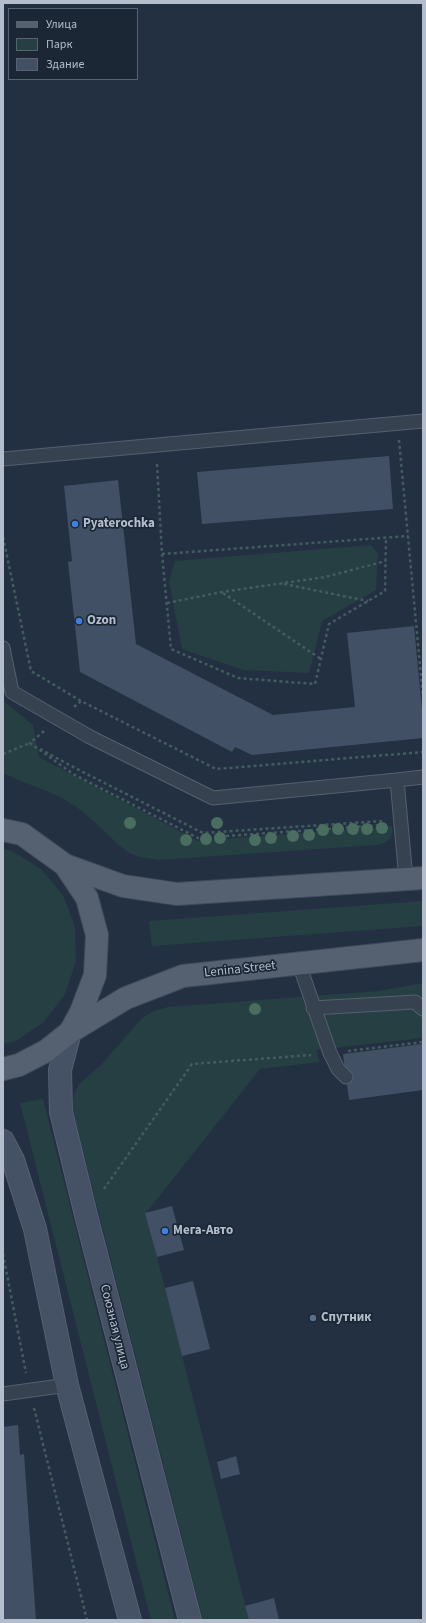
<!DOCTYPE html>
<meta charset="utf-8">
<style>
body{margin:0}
#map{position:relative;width:426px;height:1623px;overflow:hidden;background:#233042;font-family:"Source Sans 3",sans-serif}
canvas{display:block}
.frame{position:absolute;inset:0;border:4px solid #b3bdcc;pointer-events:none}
.legend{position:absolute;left:8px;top:8px;width:130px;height:72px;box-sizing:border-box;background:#1c2736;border:1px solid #586372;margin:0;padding:5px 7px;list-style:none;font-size:12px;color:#b3bdcc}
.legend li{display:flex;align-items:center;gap:8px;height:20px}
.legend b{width:20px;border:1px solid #586372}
</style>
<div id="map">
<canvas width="426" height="1623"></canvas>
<div class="frame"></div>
<ul class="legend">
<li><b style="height:5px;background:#556171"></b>Улица</li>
<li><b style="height:11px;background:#253f43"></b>Парк</li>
<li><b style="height:11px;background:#415064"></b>Здание</li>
</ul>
</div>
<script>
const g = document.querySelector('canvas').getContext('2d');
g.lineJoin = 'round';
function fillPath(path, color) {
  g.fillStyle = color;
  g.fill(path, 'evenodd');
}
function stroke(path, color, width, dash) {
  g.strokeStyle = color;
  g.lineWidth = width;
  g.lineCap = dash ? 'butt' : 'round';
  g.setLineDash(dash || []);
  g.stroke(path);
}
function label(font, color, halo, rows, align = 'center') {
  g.font = font + ' "Source Sans 3",sans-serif';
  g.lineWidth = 3.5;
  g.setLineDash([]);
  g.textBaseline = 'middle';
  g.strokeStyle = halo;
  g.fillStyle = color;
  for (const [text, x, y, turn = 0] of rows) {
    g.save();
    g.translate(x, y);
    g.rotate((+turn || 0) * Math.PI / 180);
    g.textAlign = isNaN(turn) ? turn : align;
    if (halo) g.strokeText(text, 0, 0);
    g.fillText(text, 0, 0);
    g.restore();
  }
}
fillPath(new Path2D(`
 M371,545L378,554L376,590L322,621L309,673L243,670L182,649L169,581L175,561Z
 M3,701L33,725L39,757L198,841L392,826C394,839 387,843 376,845L158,860C149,858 139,858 131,854C121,848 113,839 105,832C94,821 81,809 67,801C47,789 24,784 3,773Z
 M3,849L12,851L41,869L63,895L75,927L76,961L65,994L44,1022L16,1041L3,1044Z
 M423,901V926L152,946L149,921Z
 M423,983V1038L316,1050L320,1062L260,1069L146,1213L249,1620H203L79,1136L72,1106L74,1094L80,1083L102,1064L142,1018L154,1011L168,1007L379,991Z
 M43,1099L175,1620H151L20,1103Z`), '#253f43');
fillPath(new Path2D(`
 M389,456L393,509L202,524L197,472Z
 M118,480L136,644L273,715L355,707L347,633L414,626L423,720V738L252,755L235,747L232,752L80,672L68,562L72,561L64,486Z
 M423,1044V1090L349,1100L343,1054Z
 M172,1206L184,1250L157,1257L145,1213Z
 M193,1281L210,1349L182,1356L165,1288Z
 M18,1425L20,1455L24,1454L36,1620H3V1427Z
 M236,1456L240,1474L221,1479L217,1462Z
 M274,1598L279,1620H249L245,1606Z`), '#415064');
const service = new Path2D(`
 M3,459L423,421
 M3,648L12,692L90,737L213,798L397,780
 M406,879L397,780L423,777
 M299,964L330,1053L338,1069L346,1077
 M313,1008L415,1002L423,1009
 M3,1394L67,1385`);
const secondary = new Path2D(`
 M70,1032L60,1070L61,1112L86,1215L190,1620
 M3,1141L13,1160L35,1229L67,1385L130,1620`);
const primary = new Path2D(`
 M3,830L22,834L65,865L87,898L97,935L95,975L81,1012L70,1032L46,1051L19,1065L3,1069
 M65,865L123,886L177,894L423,878
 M70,1032L126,998L183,976L423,950`);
stroke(service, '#55606f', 15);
stroke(secondary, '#55606f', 24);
stroke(primary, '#404b5a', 24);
stroke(new Path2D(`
 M399,440L423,698
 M157,464L162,554L408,536
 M3,537L31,671L81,701
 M162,554L171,649L238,678L315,684L329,624L385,591L386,538
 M284,584L368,601
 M223,593L321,659
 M167,603L222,592L325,577L386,561
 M74,707L81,701L216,769L423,752
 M44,731L30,743L73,774L198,838L383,825
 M40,749L75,768L203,833L382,821
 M3,754L30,743
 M348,1051L423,1042
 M104,1189L192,1064L311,1055
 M3,1254L26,1373
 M34,1408L87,1620`), '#435c5f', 2.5, [3, 3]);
stroke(service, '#374251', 13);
stroke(secondary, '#455165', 22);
stroke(primary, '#556171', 22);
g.fillStyle = '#496d5e';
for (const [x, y] of [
 [130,823],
 [217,823],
 [382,828],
 [338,829],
 [353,829],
 [367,829],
 [323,830],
 [309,835],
 [293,836],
 [220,838],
 [271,838],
 [206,839],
 [186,840],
 [255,840],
 [255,1009]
]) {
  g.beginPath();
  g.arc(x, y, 6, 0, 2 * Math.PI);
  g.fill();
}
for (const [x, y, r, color] of [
 [75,524,4,"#3f7fe0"],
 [79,621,4,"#3f7fe0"],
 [165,1231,4,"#3f7fe0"],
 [313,1318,4,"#5c6f8a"]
]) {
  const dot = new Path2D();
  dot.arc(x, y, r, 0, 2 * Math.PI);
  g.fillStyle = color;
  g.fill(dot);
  stroke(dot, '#1c2736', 1.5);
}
label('bold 13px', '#b3bdcc', '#1c2736', [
 ["Pyaterochka",83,524],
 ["Ozon",87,621],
 ["Мега-Авто",173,1231],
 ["Спутник",321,1318]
], 'left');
label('13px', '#b3bdcc', '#1c2736', [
 ["Lenina Street",240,970,-6],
 ["Союзная улица",114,1327,76]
]);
</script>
